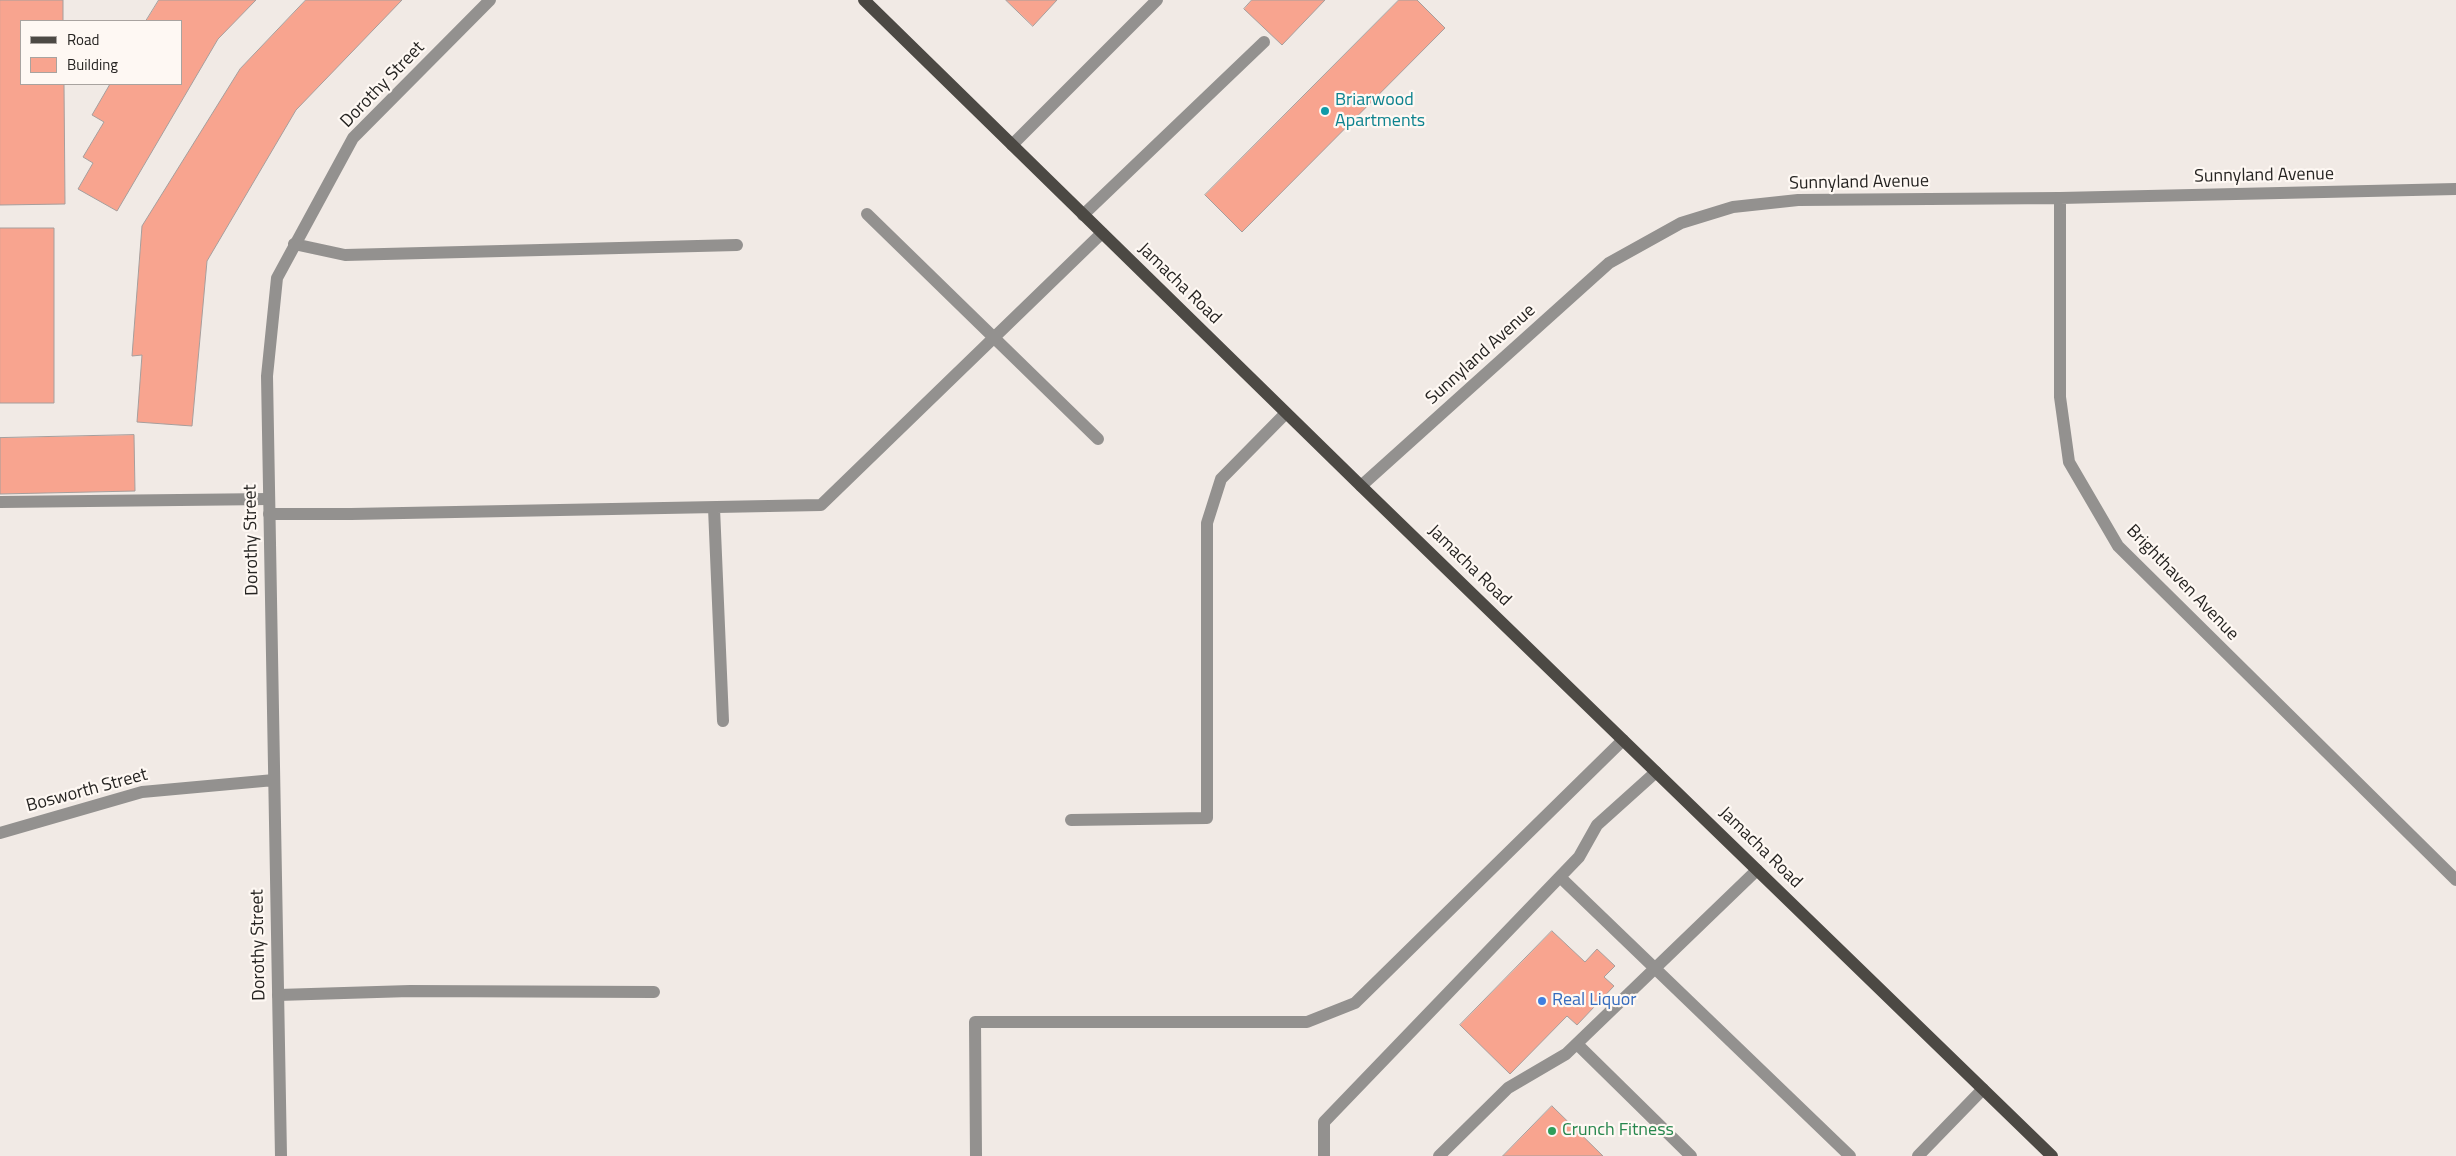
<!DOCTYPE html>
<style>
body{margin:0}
#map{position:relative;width:2456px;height:1156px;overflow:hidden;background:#f1eae5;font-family:"Titillium Web",sans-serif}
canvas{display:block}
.legend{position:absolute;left:20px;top:20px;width:162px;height:65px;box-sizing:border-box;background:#fef8f3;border:1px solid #a8a39f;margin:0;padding:6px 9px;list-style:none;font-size:15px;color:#262422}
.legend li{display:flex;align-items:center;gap:10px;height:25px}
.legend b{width:25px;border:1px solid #a8a39f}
</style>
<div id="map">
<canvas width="2456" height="1156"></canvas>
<ul class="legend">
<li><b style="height:6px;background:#4c4944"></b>Road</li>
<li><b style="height:14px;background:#f8a48f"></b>Building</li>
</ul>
</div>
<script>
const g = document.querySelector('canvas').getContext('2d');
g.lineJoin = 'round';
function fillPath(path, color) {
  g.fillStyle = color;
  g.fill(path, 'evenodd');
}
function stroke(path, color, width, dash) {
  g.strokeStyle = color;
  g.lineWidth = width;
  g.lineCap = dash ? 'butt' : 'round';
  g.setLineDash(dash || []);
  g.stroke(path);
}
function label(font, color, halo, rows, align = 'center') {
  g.font = font + ' "Titillium Web",sans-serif';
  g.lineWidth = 4.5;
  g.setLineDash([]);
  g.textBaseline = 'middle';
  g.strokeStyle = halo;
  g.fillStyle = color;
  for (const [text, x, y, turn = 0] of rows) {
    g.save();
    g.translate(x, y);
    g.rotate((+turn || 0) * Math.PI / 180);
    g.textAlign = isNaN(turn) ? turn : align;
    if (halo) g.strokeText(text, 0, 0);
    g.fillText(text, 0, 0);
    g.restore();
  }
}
const building = new Path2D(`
 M0,0H63V21H21V84H64L65,204L0,205Z
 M159,0H256L218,39L117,211L78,189L93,163L83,157L104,122L92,115L110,84H181V21H146Z
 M306,0H402L296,110L207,261L192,426L137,422L142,355L132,356L142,226L240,69Z
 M1006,0H1057L1033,26Z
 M1252,0H1325L1282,45L1244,9Z
 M1399,0H1417L1445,28L1242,232L1205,195Z
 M0,228H54V403H0Z
 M134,435L135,491L0,494V438Z
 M1552,931L1585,962L1597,949L1615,966L1604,977L1614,986L1577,1025L1567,1016L1510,1074L1460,1025Z
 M1552,1106L1603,1156H1503Z`);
fillPath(building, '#f8a48f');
stroke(building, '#a69e9c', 1);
stroke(new Path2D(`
 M1012,145L1157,0
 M867,214L1098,439
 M1083,215L1264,42
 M294,244L345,255L737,245
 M0,502L269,499
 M714,508L723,721
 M269,514H351L821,505L1102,233
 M1071,820L1207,818V523L1221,479L1286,413
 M1560,877L1850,1156
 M278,995L410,991L654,992
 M1577,1044L1691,1156
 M976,1156L975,1022H1307L1355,1003L1623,740
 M1324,1156V1122L1579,857L1597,825L1656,772
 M1439,1156L1508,1088L1566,1054L1757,870
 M1918,1156L1983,1089`), '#93918f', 12);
stroke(new Path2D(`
 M2060,198V397L2069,462L2118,546L2456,880
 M1361,486L1609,263L1681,223L1733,207L1798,200L2060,198L2456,189
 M0,833L142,792L274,780
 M281,1156L267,376L277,278L353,138L490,0`), '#93918f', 12);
stroke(new Path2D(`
 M864,0L1361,486L2052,1156`), '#4c4944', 12);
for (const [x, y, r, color] of [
 [1325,111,5,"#0f9aa8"],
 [1542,1001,5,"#3f7fe0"],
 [1552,1131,5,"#2e9e5b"]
]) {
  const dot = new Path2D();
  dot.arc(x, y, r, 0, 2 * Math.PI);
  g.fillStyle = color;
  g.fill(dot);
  stroke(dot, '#fef8f3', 2);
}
label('18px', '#262422', '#fef8f3', [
 ["Dorothy Street",383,85,-46],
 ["Sunnyland Avenue",2264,176,-1],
 ["Sunnyland Avenue",1859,183,-1],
 ["Jamacha Road",1179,284,44],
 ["Sunnyland Avenue",1481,355,-42],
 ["Dorothy Street",252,540,-91],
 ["Jamacha Road",1469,566,44],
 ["Brighthaven Avenue",2182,583,46],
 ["Bosworth Street",87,791,-15],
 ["Jamacha Road",1760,848,44],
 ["Dorothy Street",259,945,-91]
]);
label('18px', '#0d838f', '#fef8f3', [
 ["Briarwood",1335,101],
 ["Apartments",1335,122]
], 'left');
label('18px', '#366cbe', '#fef8f3', [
 ["Real Liquor",1552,1001]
], 'left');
label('18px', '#27864d', '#fef8f3', [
 ["Crunch Fitness",1562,1131]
], 'left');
</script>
